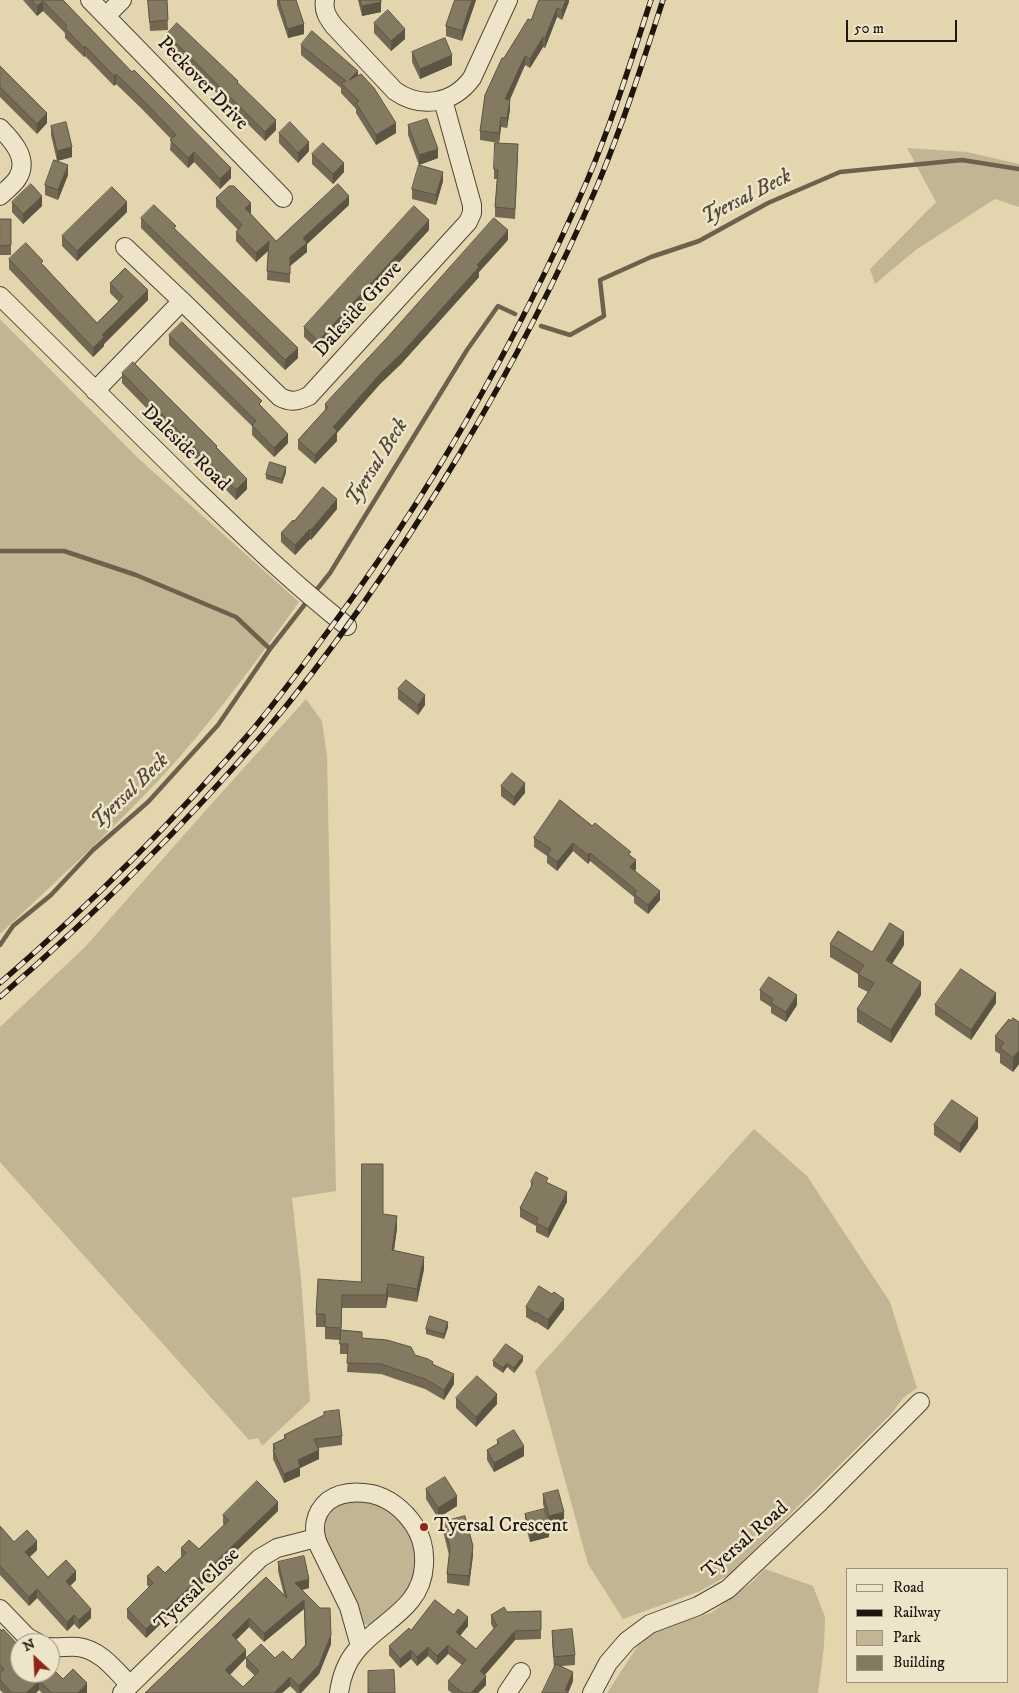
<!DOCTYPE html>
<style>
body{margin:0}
#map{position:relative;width:1019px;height:1693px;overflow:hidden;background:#e3d6ae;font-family:"IM FELL DW Pica",serif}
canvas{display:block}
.legend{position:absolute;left:846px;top:1568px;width:162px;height:115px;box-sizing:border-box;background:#ede4ca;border:1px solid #9a917e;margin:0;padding:6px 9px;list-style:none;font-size:15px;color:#1e150d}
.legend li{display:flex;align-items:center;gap:10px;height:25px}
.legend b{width:25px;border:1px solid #9a917e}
.north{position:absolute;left:10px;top:1633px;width:50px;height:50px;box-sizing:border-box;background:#ede4ca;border:1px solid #9a917e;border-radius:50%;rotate:335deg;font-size:14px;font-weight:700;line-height:20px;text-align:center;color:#1e150d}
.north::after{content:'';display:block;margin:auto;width:18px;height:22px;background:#8f2418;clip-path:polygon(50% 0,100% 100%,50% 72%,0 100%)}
.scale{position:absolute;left:846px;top:20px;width:111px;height:22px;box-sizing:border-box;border:2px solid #1e150d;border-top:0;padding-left:6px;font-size:15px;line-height:18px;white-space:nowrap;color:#1e150d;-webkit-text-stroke:4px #ede4ca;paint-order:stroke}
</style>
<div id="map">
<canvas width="1019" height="1693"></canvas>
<ul class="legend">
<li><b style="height:6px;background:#ede4ca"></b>Road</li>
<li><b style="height:6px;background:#1e150d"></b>Railway</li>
<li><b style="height:14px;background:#c2b593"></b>Park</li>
<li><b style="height:14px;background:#847961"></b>Building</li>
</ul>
<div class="north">N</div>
<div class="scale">50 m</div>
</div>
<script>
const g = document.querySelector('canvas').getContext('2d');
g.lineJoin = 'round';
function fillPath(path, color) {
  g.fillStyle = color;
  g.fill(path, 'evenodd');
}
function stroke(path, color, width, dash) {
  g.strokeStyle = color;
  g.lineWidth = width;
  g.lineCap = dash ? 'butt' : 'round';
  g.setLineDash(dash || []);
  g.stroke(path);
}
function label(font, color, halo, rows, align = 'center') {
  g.font = font + ' "IM FELL DW Pica",serif';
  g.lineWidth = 5;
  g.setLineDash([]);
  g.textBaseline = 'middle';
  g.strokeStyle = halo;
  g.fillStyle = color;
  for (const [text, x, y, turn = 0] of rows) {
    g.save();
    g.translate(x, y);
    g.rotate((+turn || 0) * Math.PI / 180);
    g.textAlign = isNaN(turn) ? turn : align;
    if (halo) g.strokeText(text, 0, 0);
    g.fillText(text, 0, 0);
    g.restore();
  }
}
fillPath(new Path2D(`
 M907,148L967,152L1019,164V207L995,199L917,249L875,284L870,269L936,202Z
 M0,319L139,459L299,602C255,663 210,725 158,781C108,834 53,884 0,934Z
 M306,699L322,721L327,756L336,1191L292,1198L301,1279L310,1401L262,1446L258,1438L249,1440L0,1162V1027L85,947L206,810Z
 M754,1129L807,1176L890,1302L917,1388L903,1398L891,1414L729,1575L700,1591L623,1619L588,1564L535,1371Z
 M351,1499L386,1505L409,1529L418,1560L411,1590L371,1626L362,1623C353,1604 320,1545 322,1527C324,1511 337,1503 351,1499Z
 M765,1569L813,1586L825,1617L824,1647L818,1693H607L639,1644L661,1628L711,1613L751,1583Z`), '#c2b593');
stroke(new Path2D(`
 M541,326L570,335L604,316L600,280L651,257L699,241L768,203L840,172L962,160L1019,169
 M0,551H64L136,575L236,617L270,649
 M314,593L330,573L467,350L498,306L515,314
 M0,945L13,926L51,895L93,850L148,802L218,725L270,649L309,599`), '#6c614d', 4.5);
const minor = new Path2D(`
 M90,0L283,198
 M325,0C323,11 328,18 334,26L395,91C421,109 453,104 472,78L508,0
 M106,16L122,0
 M0,128C13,141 30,160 17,179C13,185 5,191 0,196
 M125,247L182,301
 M0,296C64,360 128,423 192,486C242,534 292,583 347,626
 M95,391L182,301L280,397C291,403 298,401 309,396L468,222L472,213V205L443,100
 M0,1609L27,1637L38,1643
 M50,1647C59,1648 69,1646 78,1647C101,1650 115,1670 130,1685
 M122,1693L260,1558L277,1548L316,1538
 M339,1693C341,1678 346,1663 356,1651C380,1621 422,1609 424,1565C425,1550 422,1537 414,1525C404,1510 389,1498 372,1494C356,1491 341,1491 328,1501C314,1513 312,1530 319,1546L349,1607L360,1646
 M507,1693L521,1672
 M592,1693L608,1663L627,1641L650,1624L698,1606L728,1589L820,1502L920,1402`);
stroke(minor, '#4f4535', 20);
stroke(minor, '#ede4ca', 18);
const rail = new Path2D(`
 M0,983C91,904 176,819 254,728C277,700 299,671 320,642C427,500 516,344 587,181C612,122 631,61 651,0
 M0,997C94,915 182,828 263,734C336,648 401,552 459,455C511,368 558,277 598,184C623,124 643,62 663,0`);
stroke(rail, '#1e150d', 5.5);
stroke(rail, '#ede4ca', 4, [11]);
fillPath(new Path2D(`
 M23,0H63L231,178L220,189L194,162L188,168L170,150L171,139L142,109L116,84L114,86L85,56L84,57L65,38V33L43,11L37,16Z
 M148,0H167L168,30L150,31Z
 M277,0H296L304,34L288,38L277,5Z
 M358,0H381V12L362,16Z
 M455,0H476L462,41L446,36V26Z
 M569,0L562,20L557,17L545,48L543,47L530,68L525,65L510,100V109L507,128L501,127L499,143L480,140V131L504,58L531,20Z
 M374,23L405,39L391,51L374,33Z
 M167,34L238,84L276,130L265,141L167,44Z
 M301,45L358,76L396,133L376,145L356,113V109L341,93V88L301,55Z
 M412,52L452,65L420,79L412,62Z
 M0,66L47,123L37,134L0,97Z
 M408,125L438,158L419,165L408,135Z
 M51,126L72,157L57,161L51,135Z
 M279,133L309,151L298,163L279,143Z
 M312,154L344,172L333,184L312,164Z
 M518,154L515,219L495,217V207L497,179H494V169Z
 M68,175L58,200L45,195V185Z
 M443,181L436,205L412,199V189Z
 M216,198L251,213H250L276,241L349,205L307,244V252L290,266V283L267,280L268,251L256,262L236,241V232L238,230L216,207Z
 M12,202L42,206L23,224L12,212Z
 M127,212L77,261L62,246V236Z
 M141,218L176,230L298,358L285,370L141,228Z
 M0,219H11V255H0Z
 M429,230L318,350L304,337V327Z
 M508,240L479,272V277L401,364L380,384L337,433V441L315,464L298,449V440L325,410V404Z
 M9,259L43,265L97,323L119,302L110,293V283L148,300L104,344V346L93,357L9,269Z
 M169,335L288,443L274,457L252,435V426L169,345Z
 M122,373L217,448L247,489L236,500L122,383Z
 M286,472L282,484L266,479V475Z
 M337,509L311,540L310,539L295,555L281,542V533L294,521Z
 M398,689L425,705L418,715L398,699Z
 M501,786L525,793L514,806L501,796Z
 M560,800L631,856L636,869L635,870L660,900L648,914L634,903V897L590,861L588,864L573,851L557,871L547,863V856L534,847V838Z
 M830,944L872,952L904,945L892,964L921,995L891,1043L857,1022V1009L868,992L858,987V974L830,957Z
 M760,990L797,1005L786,1022L771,1013V1007L760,1000Z
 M996,1003L971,1040L935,1015V1005Z
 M1009,1019L1019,1064L1013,1072L1000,1063V1054L995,1051V1036Z
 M934,1125L978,1128L960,1153L934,1135Z
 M531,1182L548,1183L567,1202L548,1238L536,1232V1226L520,1217V1208L531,1188Z
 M383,1214L397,1228L394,1251L424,1269L417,1302L388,1297L386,1308H342L341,1330L362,1338L415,1355L433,1364L454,1384L444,1400L425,1389L381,1374L347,1372L348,1354H340V1340L325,1339V1327H316V1314L361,1282Z
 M526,1307L564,1309L548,1330L536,1322V1323L526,1317Z
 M448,1327L444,1339L426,1334V1329Z
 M493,1361H523L514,1373L507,1367L503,1373L493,1366Z
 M456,1398L497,1404L476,1427L456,1408Z
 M284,1435L342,1436V1445L318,1448L319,1459L300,1468V1476L284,1483L273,1459V1444L284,1439Z
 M497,1440L524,1456L494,1472L487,1460V1450L497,1444Z
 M426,1489L457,1506L438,1518L426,1499Z
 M543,1494L564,1522L549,1526L543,1504Z
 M278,1511L146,1638L127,1618V1609L149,1587L147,1585V1576L165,1573L181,1557V1548L199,1549L224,1525L223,1524V1515Z
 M525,1514L549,1537L530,1542L525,1524Z
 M443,1522L473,1555L469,1586L447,1583V1574L449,1555L443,1531Z
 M0,1526L14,1542L37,1550L30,1557L48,1577L76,1580L70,1586L91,1618L79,1629L74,1624L67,1631L37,1598L29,1606L0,1575Z
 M278,1562L309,1588L302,1590L331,1644L319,1674L301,1693H297L290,1686L282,1693H145L266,1577L284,1595L278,1571ZM304,1609L305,1645L292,1660L275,1658H246V1667L255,1676L243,1687L230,1675L246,1658L236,1640L249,1627L264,1642Z
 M541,1611V1639L515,1640L485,1675L486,1685L478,1693H452L448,1690V1681L462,1665L448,1654L437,1665L428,1656L417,1666L411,1659L400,1668L389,1655V1646L411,1630L468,1626L460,1635L476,1649L494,1629L491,1624V1615L507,1612Z
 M0,1629L20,1673L52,1674L63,1679L87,1692V1693H42L39,1690L36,1693H3L0,1690Z
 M552,1631L575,1655V1665L562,1666L573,1681L568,1693L554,1667L552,1641Z`), '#726853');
fillPath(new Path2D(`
 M472,0H476L462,41V31Z
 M566,0H569V2L562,20V10Z
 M43,1V11L37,16V6Z
 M381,2V12L362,16V6Z
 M557,8V17L545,48V38Z
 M304,24V34L288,38V29Z
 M405,29V39L391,51V41Z
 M543,37V47L530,68V59Z
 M85,46V56L84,57V48Z
 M452,55V65L420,79V69Z
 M525,56V65L505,109V99Z
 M358,71V81L349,80Z
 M116,74V84L114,86V76Z
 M510,100V109L507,128V118Z
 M47,113V123L37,134V124Z
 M501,117V127L499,143V133Z
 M276,120V130L265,141V132Z
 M396,123V133L376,145V135Z
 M309,142V151L298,163V153Z
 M72,147V157L57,161V151Z
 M438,149V158L419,165V155Z
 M194,152V162L188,168V158Z
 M344,163V172L333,184V174Z
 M68,165V175L58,200V190Z
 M231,168V178L220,189V179Z
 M443,172V181L436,205V195Z
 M42,196V206L23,224V214Z
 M349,196V205L307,244V252L290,266V283V257L303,238Z
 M127,202V212L77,261V251Z
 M251,203V213L245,218V208Z
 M429,220V230L318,350V341Z
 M508,230V240L479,272V277L401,364L380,384L337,433V441L315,464V455L333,427Z
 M269,241V250L256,262V253Z
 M148,290V300L104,344V346L93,357V348L102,335Z
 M298,348V358L285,370V360Z
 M288,434V443L274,457V448Z
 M286,467V472L282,484V479Z
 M247,479V489L236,500V490Z
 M337,499V509L311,540V530Z
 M310,529V539L295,555V545Z
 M425,695V705L418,715V705Z
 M525,783V793L514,806V797Z
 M573,843V851L557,871V862Z
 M590,853V861L588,864V855Z
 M636,860V869L630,876V867Z
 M660,891V900L648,914V905Z
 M904,932V945L886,973V960Z
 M921,982V995L891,1043V1030Z
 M996,993V1003L971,1040V1030Z
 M797,995V1005L786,1022V1012Z
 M1019,1050V1064L1013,1072V1058Z
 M978,1118V1128L960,1153V1144Z
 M567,1192V1202L548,1238V1229Z
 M397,1216V1228L392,1263V1250Z
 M424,1257V1269L417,1302V1289Z
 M388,1284V1297L386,1308V1295Z
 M342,1295V1308L341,1340V1328Z
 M564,1299V1309L548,1330V1320Z
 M448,1322V1327L444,1339V1334Z
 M523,1356V1361L514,1373V1368Z
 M507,1363V1367L503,1373V1368Z
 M454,1374V1384L444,1400V1390Z
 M497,1394V1404L476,1427V1417Z
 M524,1446V1456L494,1472V1463Z
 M319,1450V1459L300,1468V1476L284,1483V1474L298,1460Z
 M457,1496V1506L438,1518V1508Z
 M278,1502V1511L146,1638V1629Z
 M564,1512V1522L549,1526V1516Z
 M549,1527V1537L530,1542V1532Z
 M37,1541V1550L25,1561V1552Z
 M473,1546V1555L469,1586V1576Z
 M76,1571V1580L66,1590V1581Z
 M309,1579V1588L295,1592V1583Z
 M37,1589V1598L29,1606V1597Z
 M304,1600V1609L264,1642V1633Z
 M91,1609V1618L79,1629V1620Z
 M74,1615V1624L67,1631V1622Z
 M468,1617V1626L456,1641V1632Z
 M249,1618V1627L232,1644V1635Z
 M515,1631V1640L480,1680V1671Z
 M331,1635V1644L319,1674L301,1693H299V1686Z
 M448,1645V1654L437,1665V1656Z
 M428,1647V1656L417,1666V1657Z
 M246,1650V1658L225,1679V1670Z
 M411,1650V1659L400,1668V1659Z
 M573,1672V1681L568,1693H565V1690Z
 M486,1676V1685L478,1693H471Z
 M290,1677V1686L282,1693H274Z
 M39,1681V1690L36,1693H26Z
 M87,1683V1693H78Z`), '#5c5544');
const building = new Path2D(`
 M32,0H63L132,72L134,70L160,96L231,168L220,179L194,152L188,158L170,140L176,135L142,99L116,74L114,76L85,46L84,48L65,28L67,26L43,1L37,6Z
 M148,0H167L168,20L150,22Z
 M279,0H296L304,24L288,29Z
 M360,0H381V2L362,6Z
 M455,0H472L462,31L446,26Z
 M539,0H566L562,10L557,8L545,38L543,37L530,59L525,56L505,99L510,100L507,118L501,117L499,133L480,131L485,95L502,58H504L528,19L531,20Z
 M388,10L405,29L391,41L374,23Z
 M177,23L238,81L237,82L276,120L265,132L167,34Z
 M312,31L358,71L349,80L361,74L374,88L396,123L376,135L356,103L359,101L341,83L346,81L301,45Z
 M445,38L452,55L420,69L412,52Z
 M0,66L47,113L37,124L0,87Z
 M427,119L438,149L419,155L408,125Z
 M66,122L72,147L57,151L51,126Z
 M290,122L309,142L298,153L279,133Z
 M323,143L344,163L333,174L312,154Z
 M495,143L518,144L515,209L495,207L498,170L494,169Z
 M54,160L68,165L58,190L45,185Z
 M419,165L443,172L436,195L412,189Z
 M31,184L42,196L23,214L12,202Z
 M338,184L349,196L303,238L307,243L290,257V274L267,271L269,241L256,253L236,232L242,225L216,198L229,186H234L251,203L245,208L276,241Z
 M112,187L127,202L77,251L62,236Z
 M154,205L176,226L174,228L298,348L285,360L141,218Z
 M414,206L429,220L318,341L304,327Z
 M494,218L508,230L477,265L479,267L401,354L380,374L333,427L337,431L315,455L298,440L328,407L325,404L336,392L385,340Z
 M0,219H11V245L0,246Z
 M26,243L43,261L41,263L97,323L123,297L110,283L125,268L148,290L102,335L104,337L93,348L9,259Z
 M182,322L262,401L259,404L288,434L274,448L252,425L256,421L169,335Z
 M133,362L217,446L216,447L247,479L236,490L122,373Z
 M270,462L286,467L282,479L266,475Z
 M323,487L337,499L311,530L310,529L295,545L281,533L293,520L294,521Z
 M406,680L425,695L418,705L398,689Z
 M512,773L525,783L514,797L501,786Z
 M560,800L592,826L595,823L631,852L628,854L636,860L630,867L660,891L648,905L634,894L637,891L590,853L588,855L573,843L557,862L547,854L551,849L534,838Z
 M890,923L904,932L886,960L921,982L891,1030L857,1009L874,983L858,974L864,965L830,944L838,931L872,952Z
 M961,969L996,993L971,1030L935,1005Z
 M769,977L797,995L786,1012L771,1003L773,999L760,990Z
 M1013,1018L1019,1022V1050L1013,1058L1000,1048L1004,1043L995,1036L1009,1019L1011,1021Z
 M952,1100L978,1118L960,1144L934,1125Z
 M362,1164H383V1214L397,1216L392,1250L424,1257L417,1289L388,1284L386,1295H342L341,1328L325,1327V1314H316L318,1279L361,1282Z
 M536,1172L548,1178L546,1182L567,1192L548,1229L536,1223L538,1218L520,1208L533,1183L531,1182Z
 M539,1286L552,1294L554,1292L564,1299L548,1320L536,1312V1314L526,1307Z
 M430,1316L448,1322L444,1334L426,1329Z
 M341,1330L362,1332V1338L387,1340L411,1347L415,1355L428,1359L433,1362L432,1364L454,1374L444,1390L425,1379L381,1364L347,1363L348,1344H340Z
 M506,1344L523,1356L514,1368L507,1363L503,1368L493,1361Z
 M477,1376L497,1394L476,1417L456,1398Z
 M339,1410L342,1436L314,1439L319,1450L298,1460L300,1467L284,1474L273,1450L275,1449L273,1444L286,1438L284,1435L324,1415V1412Z
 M514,1430L524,1446L494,1463L487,1450L499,1443L497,1440Z
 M445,1477L457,1496L438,1508L426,1489Z
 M257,1481L278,1502L146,1629L127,1609L153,1583L147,1576L158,1566L165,1573L186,1553L181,1548L189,1540L199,1549L229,1520L223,1515Z
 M558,1490L564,1512L549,1516L543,1494Z
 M544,1509L549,1527L530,1532L525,1514Z
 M465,1516L473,1546L469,1576L447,1574L450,1548L443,1522Z
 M0,1526L14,1542L27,1530L37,1541L25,1552L48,1577L66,1560L76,1571L66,1581L91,1609L79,1620L74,1615L67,1622L37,1589L29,1597L0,1566Z
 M304,1556L309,1579L295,1583L320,1608H330L331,1635L319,1665L299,1686L290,1677L274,1693H145L266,1577L287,1598L278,1562ZM304,1600L306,1645L292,1660L283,1651L275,1658L261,1644L246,1658L259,1671L243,1687L225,1670L246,1650L232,1635L249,1618L264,1633Z
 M435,1600L454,1615L458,1609L468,1617L456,1632L476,1649L497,1625L491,1615L504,1607L507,1612L541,1611V1630L515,1631L480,1671L486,1676L471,1693H463L448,1681L466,1660L448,1645L437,1656L428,1647L417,1657L411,1650L400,1659L389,1646L409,1628L411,1630Z
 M0,1629L2,1631L3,1629L20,1647V1673H50V1672L52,1674L55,1671L63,1679L73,1669L87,1683L78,1693H52L39,1681L26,1693H12L0,1680V1673L4,1669L0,1665Z
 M572,1629L575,1655L554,1657L552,1631Z
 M556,1664L573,1672L565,1690L568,1691L567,1693H542Z
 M394,1670L395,1693H368V1671Z`);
fillPath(building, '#847961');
stroke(building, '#5c5544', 1);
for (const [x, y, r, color] of [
 [424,1527,5,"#8f2418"]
]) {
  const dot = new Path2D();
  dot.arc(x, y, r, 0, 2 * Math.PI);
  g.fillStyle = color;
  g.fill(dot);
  stroke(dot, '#ede4ca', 2);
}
label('20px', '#1e150d', '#ede4ca', [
 ["Peckover Drive",202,84,46],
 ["Daleside Grove",359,310,-48],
 ["Daleside Road",185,449,44],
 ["Tyersal Road",746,1541,-41],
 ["Tyersal Close",198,1590,-44]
]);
label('20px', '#1e150d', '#ede4ca', [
 ["Tyersal Crescent",434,1527]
], 'left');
label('italic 21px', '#524837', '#ede4ca', [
 ["Tyersal Beck",747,198,-27],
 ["Tyersal Beck",378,463,-58],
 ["Tyersal Beck",131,792,-44]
]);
</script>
